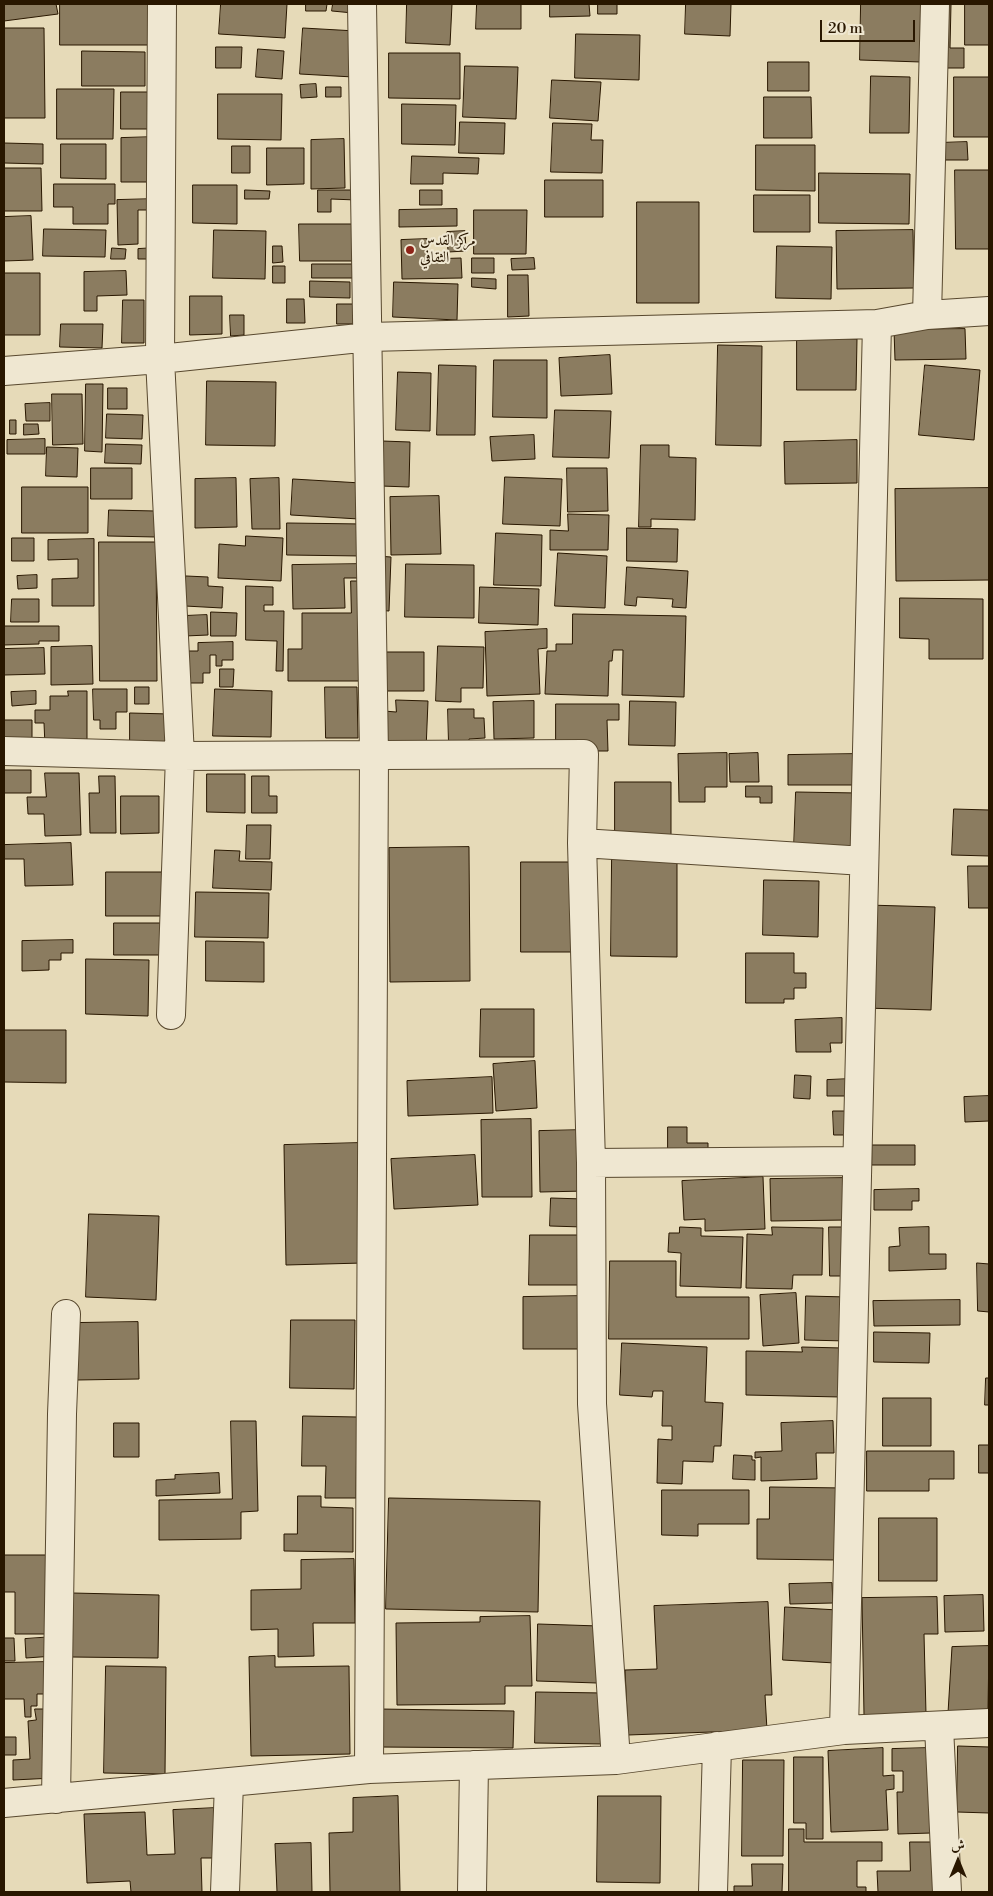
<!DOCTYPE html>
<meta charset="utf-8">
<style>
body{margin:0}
#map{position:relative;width:993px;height:1896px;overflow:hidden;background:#e6dab8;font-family:"Libre Bodoni",Amiri,serif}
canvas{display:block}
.frame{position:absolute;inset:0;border:5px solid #291700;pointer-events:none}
.north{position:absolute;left:933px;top:1836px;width:50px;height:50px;-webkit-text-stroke:4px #efe7d1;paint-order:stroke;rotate:0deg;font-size:14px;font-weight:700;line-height:20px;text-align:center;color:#291700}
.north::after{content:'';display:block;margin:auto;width:18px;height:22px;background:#291700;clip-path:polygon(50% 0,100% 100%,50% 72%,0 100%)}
.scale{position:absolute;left:820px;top:20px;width:95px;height:22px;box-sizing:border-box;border:2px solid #291700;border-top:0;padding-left:6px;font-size:15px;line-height:18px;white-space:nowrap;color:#291700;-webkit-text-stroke:4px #efe7d1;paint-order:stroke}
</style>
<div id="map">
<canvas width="993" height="1896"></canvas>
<div class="frame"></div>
<div class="north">ش</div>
<div class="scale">20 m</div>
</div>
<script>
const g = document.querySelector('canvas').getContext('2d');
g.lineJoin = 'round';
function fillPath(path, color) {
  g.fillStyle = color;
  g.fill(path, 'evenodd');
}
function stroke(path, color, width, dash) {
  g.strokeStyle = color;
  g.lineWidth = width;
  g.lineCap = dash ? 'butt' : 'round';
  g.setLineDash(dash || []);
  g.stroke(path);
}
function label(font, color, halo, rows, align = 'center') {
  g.font = font + ' "Libre Bodoni",Amiri,serif';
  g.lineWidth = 4;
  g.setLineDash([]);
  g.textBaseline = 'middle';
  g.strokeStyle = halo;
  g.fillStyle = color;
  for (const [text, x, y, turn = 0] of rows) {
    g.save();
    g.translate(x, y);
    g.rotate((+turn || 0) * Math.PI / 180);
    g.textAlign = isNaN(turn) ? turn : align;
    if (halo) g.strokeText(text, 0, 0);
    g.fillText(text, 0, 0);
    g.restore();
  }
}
const building = new Path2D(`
 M4,4H56L58,14L4,21Z
 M60,4H152L153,45H60Z
 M221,4H287L285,38L219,34Z
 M306,4H327L326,11H306Z
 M333,4H353V13L332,11Z
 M407,4H452L450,45L406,43Z
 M477,4H521V29H476Z
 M550,4H589L590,16L550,17Z
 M598,4H617V14H598Z
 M686,4H731L730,36L685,34Z
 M861,4H922L921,62L860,60Z
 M941,4H951L950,48H964V68H941Z
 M965,4H989V45H965Z
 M4,28H44L45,118H4Z
 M303,28L356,31L353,77L300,74Z
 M576,34L640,35L639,80L575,78Z
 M216,47H242L241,68H216Z
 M258,49L284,51L282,79L256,77Z
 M82,51L145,52V86H82Z
 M389,53H460V99L389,98Z
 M768,62H809V91H768Z
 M465,66L518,67L516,119L463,117Z
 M871,76L910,77L909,133H870Z
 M954,77H989V137H954Z
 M552,80L601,82L598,121L550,118Z
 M316,84L317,97L301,98L300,85Z
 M326,87H341V97H326Z
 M57,89H114L113,139H57Z
 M121,92H157V129H121Z
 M218,94H282L281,140L218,139Z
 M764,97H811L812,138H764Z
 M402,104L456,105L455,145L402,144Z
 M460,122L505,123L504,154L459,153Z
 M553,123L592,124L591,140H603L602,173L551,172Z
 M156,137V182H121V138Z
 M344,139L345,188L311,189V140Z
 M967,142L968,160H938V143Z
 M4,143L43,144V164L4,163Z
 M61,144H106V179L61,178Z
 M756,145H815V191L756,190Z
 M232,146H250V173H232Z
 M267,148H304V184L267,185Z
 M412,156L479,158L478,174L443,173V184H411Z
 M4,168H41L42,211H4Z
 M955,170H989V249H956Z
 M819,173L910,174L909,224L819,223Z
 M545,180H603V217H545Z
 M54,184H115V204H108V224H73V207H54Z
 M193,185H237V224L193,223Z
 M245,190L270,191L269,199H245Z
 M318,190H356V200L331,199V212H318Z
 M420,190H442V205H420Z
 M754,195H810V232H754Z
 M156,199V210H138V244L118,245L117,200Z
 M637,202H699V303H637Z
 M457,209V226L399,227V210Z
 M474,210H527L526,254H474Z
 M31,216L33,260L4,261V217Z
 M299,224H355V261H300Z
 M44,229L106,230L105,257L43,256Z
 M214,230L266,231L265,279L213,278Z
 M913,230L914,288L837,289L836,231Z
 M465,231L466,251L448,252L447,232Z
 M427,239L428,259L461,258L462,278L402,279L401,240Z
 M273,246H282L283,262L273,263Z
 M777,246L832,247L831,299L776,298Z
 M112,248L126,249L125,259H111Z
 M156,248V259H138V249Z
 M472,258H494V273H472Z
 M534,258L535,269L512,270L511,259Z
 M312,264H361V278H312Z
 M273,266H285V283H273Z
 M126,271L127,295L97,296V311H84V272Z
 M4,273H40V335H4Z
 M508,275H528L529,316L508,317Z
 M472,278L496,279V289L472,287Z
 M310,281L350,282V298L310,297Z
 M394,282L458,284L457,320L393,317Z
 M190,296H222V334L190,335Z
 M287,299H304L305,323H287Z
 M123,300H144V343H122Z
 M337,304H360V324H337Z
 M230,315H244V335L231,336Z
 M61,324H103L102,348L60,347Z
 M965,329L966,359L895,360L894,330Z
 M797,337L857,339L856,390H797Z
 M718,345L762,346L761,446L716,445Z
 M610,355L612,394L561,396L559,358Z
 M494,360H547V418L493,417Z
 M439,365L476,366L475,435H437Z
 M925,365L980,370L974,440L919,435Z
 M398,372L431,373L430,431L396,430Z
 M207,381L276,382L275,446L206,445Z
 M86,384H103L102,452L85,451Z
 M108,388H127V409H108Z
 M52,394H82L83,444L53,445Z
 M50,403V421H26L25,404Z
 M555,410L611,411L609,458L553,457Z
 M107,414L143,415L142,439L106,438Z
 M10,420H16V434H10Z
 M24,424H38L39,434L24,435Z
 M534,435L535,459L492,461L490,437Z
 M45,439V454H7V440Z
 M857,440V483L785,484L784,442Z
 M382,441L410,442L409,487L381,486Z
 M106,444L142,445L141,464L105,463Z
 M641,445H669V457L696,458L695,520L651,519V527H639Z
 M47,447L78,448L77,477L46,476Z
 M91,468H132V499H91Z
 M567,468H607L608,511L568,512Z
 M505,477L562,479L560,526L503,524Z
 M236,478L237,527L195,528V479Z
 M279,478L280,529H252L250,479Z
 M293,479L361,483L359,519L291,515Z
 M22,487H88V533H22Z
 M989,488V580L896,581L895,489Z
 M439,496L441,554L391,555L390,497Z
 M109,510L156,511V537L108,536Z
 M568,514L609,515L608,550H550V530L568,531Z
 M287,523L363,524L362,556L287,555Z
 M627,528L678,529L677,562L627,561Z
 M496,533L542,535L541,586L494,585Z
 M246,536L283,538L281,581L218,578L219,544L245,546Z
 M12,538H34V561H12Z
 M94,539V606H52V579L78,578V559L48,560V540Z
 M99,542H156L157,681H100Z
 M558,553L607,556L605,608L555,606Z
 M377,556L391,557L389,611L375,610Z
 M365,564V578H344L345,608L293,609L292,565Z
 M406,564L474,565V618L405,617Z
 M627,567L688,571L686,608L672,607L673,599L637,597L636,606L625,605Z
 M37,575V588L18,589L17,576Z
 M186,576L208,577V586L223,587L222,608L185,606Z
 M351,581H370L362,681H288V649H302V613H351Z
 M246,586L273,587V605H264V611H284L283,671H276L277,641L246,640Z
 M480,587L539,589L538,625L479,623Z
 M900,598L983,599V659H929V639L900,638Z
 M12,599H39V622H11Z
 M211,612L237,613L236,636H211Z
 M573,614L686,616L684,697L622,695L623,650H613L612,661H609L608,696L545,694L547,651H556V644H572Z
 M207,615L208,635L185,636L184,616Z
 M4,626H59V641H39V644L4,645Z
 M547,629V648L538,649L540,694L487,696L485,632Z
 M233,642V660H222V666H216V655H210V673H203V683H187L186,651H198V643Z
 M92,646L93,684L51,685V647Z
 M438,646L484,647L483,688H461V702L436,701Z
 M44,648L45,674L4,675V649Z
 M377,652H424V691H377Z
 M220,669H234L233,687H220Z
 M135,687H149V704H135Z
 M325,687H357L358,738H326Z
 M93,689H127V712H116V729H100V720H94Z
 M215,689L272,691L271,737L213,736Z
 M36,691V704L12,706L11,692Z
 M68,691H87V745L45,746L44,723H35V710H50V696H68Z
 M396,700L428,701L426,750L383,749L384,711L396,712Z
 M534,701V738L494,739L493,702Z
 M630,701L676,702L675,746L629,745Z
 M556,704H619V720H607L608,751H556Z
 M448,709H474V718H484L485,738L469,739V744L449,745Z
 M130,713L170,714V743H130Z
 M4,720H32V742H4Z
 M727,753V787H705V802H679L678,754Z
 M758,753L759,782H730L729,754Z
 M857,754V785H788V755Z
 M4,770H31V793H4Z
 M45,773H79L81,835L45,836L44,814H28L27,797H46Z
 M207,774H245V813L207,812Z
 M99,776H115L116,833H90L89,793H99Z
 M252,776H269V796H277V813H252Z
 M615,782H671V837H615Z
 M746,786H772V803H760V797H746Z
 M796,792L858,793L856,850L794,848Z
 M121,796H159V833L121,834Z
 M954,809L989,810V856L952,855Z
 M247,825H271L270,859H246Z
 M71,843L73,885L25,886L24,859H4V845Z
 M469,847L470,981L390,982L389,848Z
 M215,850L240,851L239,861L272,862L271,890L213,888Z
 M612,858H677V957L611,956Z
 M521,862H579V952H521Z
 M968,866H989V908H969Z
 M106,872H165V916H106Z
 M764,880L819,881L818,937L763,935Z
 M196,892L269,893L268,938L195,937Z
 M868,905L935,907L931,1010L865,1008Z
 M114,923H163V955H114Z
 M73,940V953H61V960H49V970L22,971V941Z
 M206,941L264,942V982L206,981Z
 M746,953H794V973H806V988H794V999H784V1003H746Z
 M86,959L149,960L148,1016L86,1014Z
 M481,1009H534V1057H480Z
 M842,1018V1043H830L831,1052H796L795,1020Z
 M4,1030H66V1083L4,1082Z
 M535,1061L537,1108L496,1111L493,1064Z
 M795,1075L811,1076L810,1099L794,1098Z
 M492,1077L493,1113L408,1116L407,1081Z
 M851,1079V1096H827V1080Z
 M989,1096V1121L965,1122L964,1097Z
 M833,1111H851L852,1135H834Z
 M531,1119L532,1197H482L481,1120Z
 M668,1127H687V1143H708V1160H668Z
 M585,1130L586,1191L540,1192L539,1131Z
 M360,1143L363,1263L286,1265L284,1145Z
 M872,1145H915V1165H872Z
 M475,1155L478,1205L394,1209L391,1159Z
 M763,1177L765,1229L705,1231V1219L684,1220L682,1181Z
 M847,1178L848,1220L771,1221L770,1179Z
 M919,1189V1201H912V1210H874V1190Z
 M551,1198L584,1199L583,1227L550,1226Z
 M89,1214L159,1216L156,1300L86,1297Z
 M680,1227L701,1228V1236L743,1237L741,1288L680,1286L681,1253L668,1252L669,1233H679Z
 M772,1227L823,1228L822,1275H793L792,1289L746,1288L747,1234L772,1235Z
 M829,1227H849L850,1276H830Z
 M929,1227V1254H946V1269L889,1271V1247L900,1246L899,1228Z
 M530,1235H585L584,1285H529Z
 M610,1261H676V1297H749V1339H609Z
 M977,1263L989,1264V1312L978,1311Z
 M796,1293L799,1343L763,1346L760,1295Z
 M584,1296L585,1349H523V1297Z
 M806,1296L848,1297L847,1341L805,1340Z
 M960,1300V1325L874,1326L873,1301Z
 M291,1320H355L354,1389L290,1388Z
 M138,1322L139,1379L77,1380L75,1323Z
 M874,1332L930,1333L929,1363L874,1362Z
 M622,1343L707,1347L705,1402L723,1403L721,1446H714L713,1462L683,1461L682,1484L657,1483L658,1439L672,1440V1426H662L663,1391H653L652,1397L620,1395Z
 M802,1347L842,1348L841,1397L746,1395V1351L802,1352Z
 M986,1378H989V1405H985Z
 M883,1398H931V1446H883Z
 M303,1416L357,1417L356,1498H325L326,1466H302Z
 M231,1421H256L258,1511L241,1512V1539L159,1540V1500L232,1499Z
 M833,1421L834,1453H816L817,1479L761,1481V1457L755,1458V1452L782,1451L781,1423Z
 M114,1423H139V1457H114Z
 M979,1445H989V1473H979Z
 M867,1451H954V1479H929V1491H867Z
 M734,1455L752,1456V1460H755V1480L733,1479Z
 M219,1473L220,1493L156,1496V1480L175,1479V1475Z
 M770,1487L844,1488L836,1560L757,1559V1519H769Z
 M662,1490H749V1524H698V1536L662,1535Z
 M298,1496H321V1507L353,1508V1552L284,1551V1534H297Z
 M389,1498L540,1501L538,1612L386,1609Z
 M879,1518H937V1581H879Z
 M4,1555H48V1634H15V1592H4Z
 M354,1559L355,1623H313L314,1656L278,1657V1629L251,1630V1590L301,1589V1560Z
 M832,1583L833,1603L790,1604L789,1584Z
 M72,1593L159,1595L158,1658L71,1657Z
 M983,1595L984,1631L945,1632L944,1596Z
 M937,1597L938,1634H924L926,1714L864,1715L862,1598Z
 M768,1602L772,1695H765L767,1730L628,1735L625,1670L657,1669L654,1606Z
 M785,1607L838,1610L835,1663L783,1660Z
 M530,1616L532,1686H505V1704L397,1705L396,1623L480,1622V1617Z
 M538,1624L599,1626L597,1683L537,1681Z
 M53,1637L54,1656L26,1658L25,1639Z
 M4,1638H14L15,1661H4Z
 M989,1646L988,1711L948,1713L952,1647Z
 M275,1656V1667L349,1666L350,1754L251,1756L249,1657Z
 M48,1662L49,1694H37V1706H31V1717H25L24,1699H4V1663Z
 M106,1666L166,1667L165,1774L104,1773Z
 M536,1692L603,1693L602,1744L535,1743Z
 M35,1709H46L54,1778L13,1780V1760L30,1759L28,1721L36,1720Z
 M379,1709L514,1711L513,1748L378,1747Z
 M4,1737H16V1755H4Z
 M958,1746L989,1747V1813L957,1812Z
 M883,1748V1776L894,1775V1789L886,1790L888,1830L831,1832L828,1751Z
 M929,1748L931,1833L898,1834L897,1792H903V1771H892V1749Z
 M794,1757H823V1839H806V1823H794Z
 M743,1760H784L783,1856H742Z
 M398,1796L400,1892H324H330L329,1833L353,1832V1798Z
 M598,1796H661L660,1883L597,1882Z
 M216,1808L218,1858H201L202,1892H131L130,1881L87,1883L84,1814L145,1812L147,1855L175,1854L173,1810Z
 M789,1829H804V1842H882V1861H857V1887H866V1892H789Z
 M910,1842H938L939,1892H878L877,1871H910Z
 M311,1843L312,1892H277L275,1844Z
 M752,1864H783L782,1892H734V1886H752Z`);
fillPath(building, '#8b7c60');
stroke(building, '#291700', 1);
const minor = new Path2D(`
 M162,4L160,359L180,756L171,1015
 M362,4L374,755L369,1769
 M927,315L935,4
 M4,371L160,359L369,337L877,324L927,315L989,311
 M4,751L180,756L584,754L582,843L591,1163L592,1404L616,1760
 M582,843L864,861
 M591,1163L857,1161
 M939,1727L947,1892
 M844,1730L877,324
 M56,1799L62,1414L66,1314
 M4,1803L369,1769L616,1760L844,1730L989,1723
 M225,1892L229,1783
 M472,1892L474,1765
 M713,1892L717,1746`);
stroke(minor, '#58482e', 30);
stroke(minor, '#efe7d1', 28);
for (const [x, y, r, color] of [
 [410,250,5,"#8f2418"]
]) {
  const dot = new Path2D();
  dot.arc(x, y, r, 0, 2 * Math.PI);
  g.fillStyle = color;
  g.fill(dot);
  stroke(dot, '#efe7d1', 2);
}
label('15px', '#291700', '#efe7d1', [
 ["مركز القدس",420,241],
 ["الثقافي",420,258]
], 'left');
</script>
